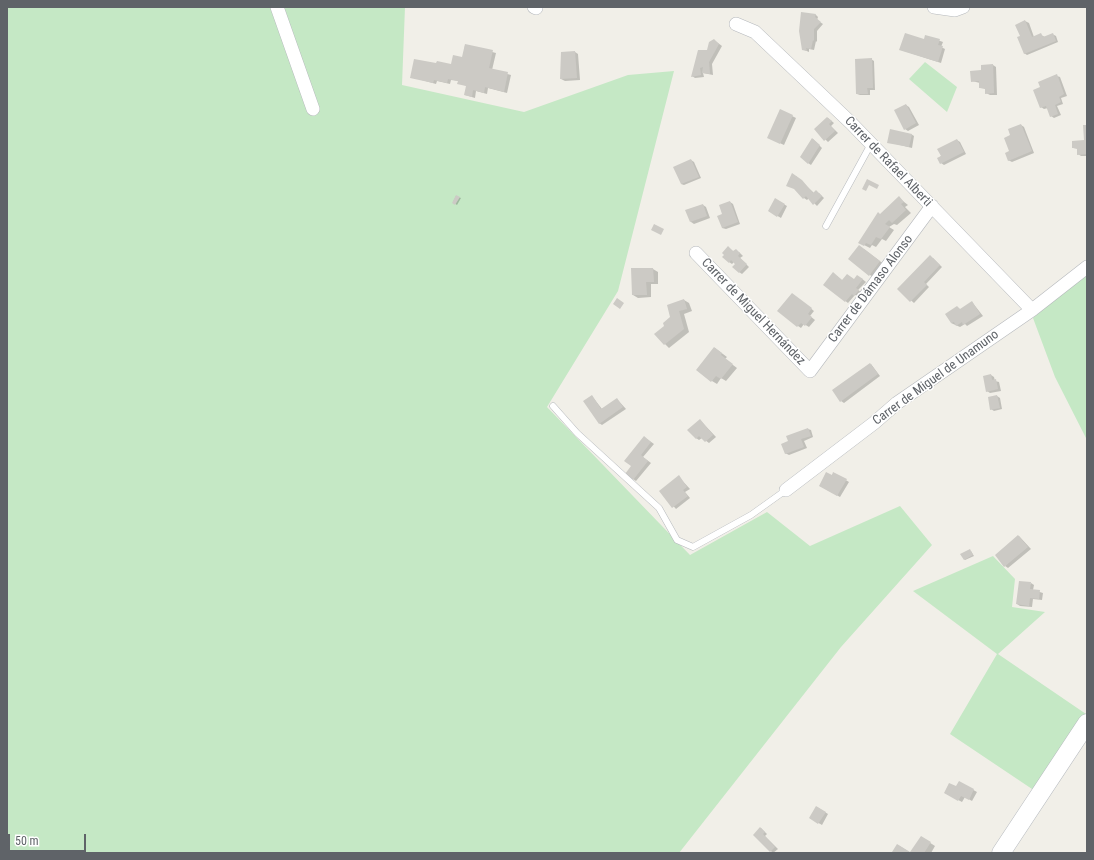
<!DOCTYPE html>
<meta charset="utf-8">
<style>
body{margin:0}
#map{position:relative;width:1094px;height:860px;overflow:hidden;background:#f1efe8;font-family:"Roboto Condensed",sans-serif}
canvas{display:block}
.frame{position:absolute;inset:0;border:8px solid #5f6368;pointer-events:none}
.scale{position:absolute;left:8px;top:834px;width:78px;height:18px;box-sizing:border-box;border:2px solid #5f6368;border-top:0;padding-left:5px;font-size:12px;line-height:14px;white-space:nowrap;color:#5f6368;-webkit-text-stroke:3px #fff;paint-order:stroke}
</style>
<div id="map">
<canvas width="1094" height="860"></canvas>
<div class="frame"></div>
<div class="scale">50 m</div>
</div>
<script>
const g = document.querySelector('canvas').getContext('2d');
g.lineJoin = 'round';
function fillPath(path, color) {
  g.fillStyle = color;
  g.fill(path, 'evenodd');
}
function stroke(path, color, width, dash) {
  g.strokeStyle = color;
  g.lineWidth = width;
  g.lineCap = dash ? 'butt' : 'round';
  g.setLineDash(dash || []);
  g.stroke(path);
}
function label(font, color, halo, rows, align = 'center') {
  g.font = font + ' "Roboto Condensed",sans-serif';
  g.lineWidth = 3;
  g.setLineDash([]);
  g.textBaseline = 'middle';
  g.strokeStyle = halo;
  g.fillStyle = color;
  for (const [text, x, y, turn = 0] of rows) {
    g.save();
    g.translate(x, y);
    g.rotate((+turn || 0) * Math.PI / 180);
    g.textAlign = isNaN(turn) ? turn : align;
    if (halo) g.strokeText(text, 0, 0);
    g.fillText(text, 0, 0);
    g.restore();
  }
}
fillPath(new Path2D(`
 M7,7H405L402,85L524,112L628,75L674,71L618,291L547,407L690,555L767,512L810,546L900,506L932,545L841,647L679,853H7Z
 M925,62L957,87L947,112L909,79Z
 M1087,272V440L1055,377L1033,318Z
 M993,556L1015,579L1012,607L1045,612L998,654L1086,714L1035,791L950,734L997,654L913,591Z`), '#c5e8c5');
fillPath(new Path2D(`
 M802,13L816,15L818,17L817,20L823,24L817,31V42L816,41L814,50L809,49V52L802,49Z
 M1025,21L1029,23L1034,37L1041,35L1045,37L1052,34L1056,36L1058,42L1027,55L1024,53L1021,37Z
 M926,36L943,42L941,47L945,49L941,63L901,50L925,40Z
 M714,40L722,46L712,64L713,75L703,73L704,77L695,78L692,76Z
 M465,45L496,53L492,70L511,75L507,93L488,88L487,94L476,91L475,98L465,95L467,86L458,83L459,81L451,80L450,84L437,81L436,84L411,77L437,65H452L463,58Z
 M575,52L578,54L580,80L565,81L561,79Z
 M871,59L874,61L875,90H870V95H860L857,94Z
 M993,65L996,67L997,95H990L986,93V89L980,88V83L972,81L982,71Z
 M1057,76L1060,77L1067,96L1061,98L1063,104L1057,106L1061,115L1054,118L1051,116L1048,108L1044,109L1041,107V88Z
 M906,105L909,107L919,125L908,131L905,129Z
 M780,110L796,118L784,145L771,139Z
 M828,118L834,123L831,126L838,133L828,142L815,129Z
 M1021,125L1024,127L1034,153L1012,162L1008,160L1012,136Z
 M1087,126V156H1081L1078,154V149L1073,148L1085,141Z
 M911,134L914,136L912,148L888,142Z
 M813,139L822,148L811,165L808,163Z
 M957,140L960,142L966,154L944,165L941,163L939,158Z
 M691,160L694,162L701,178L684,185L681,184Z
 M796,176L814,193H819L824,198L817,206L809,198L807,200L804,198L796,189Z
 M456,196L461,198L457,205L453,202Z
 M899,198L908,205L905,207L911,213L897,225L894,224L889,227L894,230L886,241L882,239L876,247L872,245L870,248L860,243L881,215Z
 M776,200L787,206L781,218L769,211Z
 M730,202L733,204L740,224L726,229L722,228L723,214Z
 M703,205L706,207L710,218L694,224L691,222L687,211Z
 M729,248L734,252H739L743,256L740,258L749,267L742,274L739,272L734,262L732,264L729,262Z
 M864,249L885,265L875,278L870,275Z
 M933,258L942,267L926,284L929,287L914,303L898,289Z
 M632,269H653L658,272V284H651V297L638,298L633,295Z
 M837,276L843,281L854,280L861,278L866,282L858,290L861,292L858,296L855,295L848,303L825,285Z
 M795,296L814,311L810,316L815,320L809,327L804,324L801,328L798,326Z
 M684,300L689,303L692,311L684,314L689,332L669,348L656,335L665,326Z
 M972,302L983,316L967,326L965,324L960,327L951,323L957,307L961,310Z
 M715,348L727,357L725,359L737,368L726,381L721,378L717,384L712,381Z
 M871,364L880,376L844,403L841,401Z
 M991,375L994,377L995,381L999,382L1001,391L990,393L987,391Z
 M592,396L602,409L617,399L626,409L602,425L599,423Z
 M997,396L1000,398L1002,409L994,411L991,409Z
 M700,420L716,437L709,443L702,438L699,440L696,438Z
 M808,429L811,430L813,437L804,441L807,448L789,455L785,453Z
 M647,439L654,444L643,457L651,463L636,481L633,479L632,466Z
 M834,473L849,482L840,497L820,486Z
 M679,477L690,489L685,492L690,498L676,509L660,491Z
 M1019,536L1031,549L1008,568L1005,566Z
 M971,551L974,556L965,560L962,554Z
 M1031,583L1034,585L1033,590L1043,593L1042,600L1033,599L1032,607L1020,606L1017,604Z
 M959,782L977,792L972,801L965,797L962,802L945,793L956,788Z
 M817,807L828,814L822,825L810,818Z
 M761,828L767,834L765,836L778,849L773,853L754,835Z
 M921,837L935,846L931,853H896L893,852L898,845L911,853Z`), '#0003');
fillPath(new Path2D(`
 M801,12L816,14L815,17L821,22L814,29V41L813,40L811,49L806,48L807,51L802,50L799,31Z
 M1025,20L1032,37L1041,33L1043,37L1053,33L1056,41L1024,54L1017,37L1020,36L1015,25Z
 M905,33L924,39L925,35L940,39L938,45L943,46L938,62L899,50Z
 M714,39L719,44L709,62L710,74L702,73L703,67L700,68L701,75L691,77L698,50H707L709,42Z
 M465,44L493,50L489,68L508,72L504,92L485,87L484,93L473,90L472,97L464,95L466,86L457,84L458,81L448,79L447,83L434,80L433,83L410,78L414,59L436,63L437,61L451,64L453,55L462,57Z
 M575,51L577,78L560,79L561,52Z
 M872,58L873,88H867L868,94H856L855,59Z
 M993,64L994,93L985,94V88H979V81L971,82L970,71L981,70V65Z
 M1057,74L1064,94L1059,97L1061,102L1055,105L1058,114L1050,117L1046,106L1040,108L1033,90L1040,87L1038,82Z
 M906,104L916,123L904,130L894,110Z
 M780,109L793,115L780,144L767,138Z
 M827,117L832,121L829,124L835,131L824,141L814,129Z
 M1021,124L1032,151L1008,161L1005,153L1009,151L1004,138L1010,135L1008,129Z
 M1083,125H1087V154L1077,155V148H1072V141L1084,140Z
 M890,129L912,134L909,147L887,143Z
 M812,138L820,145L808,164L800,157Z
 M957,139L964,152L940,164L937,158L941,156L937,149Z
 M691,159L699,177L681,184L673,167Z
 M792,173L802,180L813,193L816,190L822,196L813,205L806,196L803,199L794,189L786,186Z
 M867,179L879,185L877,189L869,185L866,191L862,189Z
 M456,195L460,197L455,205L452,203Z
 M899,196L904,202L901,204L906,210L892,223L889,220L885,224L890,227L881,239L876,237L871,245L866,243L864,246L858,243L878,212L880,214Z
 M775,198L785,204L777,217L768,211Z
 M730,201L738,222L722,228L717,216L722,214L719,205Z
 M703,204L707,216L690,222L685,210Z
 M654,224L664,229L661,235L651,230Z
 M859,245L880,261L869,276L848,259Z
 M728,246L733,251L736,249L740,253L738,256L747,264L739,273L732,267L735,264L731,260L729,263L722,257L724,255L722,253Z
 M930,255L940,265L924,282L927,285L910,302L897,289Z
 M631,268H653L654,282H646L647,295H632Z
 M833,272L842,280L847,274L854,279L857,275L863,279L856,288L859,290L854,296L852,294L845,302L823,285Z
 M792,293L812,308L808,314L812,317L805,326L801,323L797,327L777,311Z
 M617,298L624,303L620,309L613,304Z
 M684,299L687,309L679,311L684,329L664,345L654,334L664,326L663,323L670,317L667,305Z
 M972,301L980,314L963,325L962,322L956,326L954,322L951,323L945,314L957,306L960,309Z
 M714,347L722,353L721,355L733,364L721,379L716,376L711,382L696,370Z
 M870,363L878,374L840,402L832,390Z
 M991,374L992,380L996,379L998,389L986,392L983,376Z
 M592,395L601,409L617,398L623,407L599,424L583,401Z
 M997,395L1000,408L990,410L988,397Z
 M700,419L713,435L705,442L699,436L696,439L687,430Z
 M808,428L811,436L801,439L804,447L785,454L781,444L788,441L786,436Z
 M644,436L651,442L641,455L648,461L633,480L625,474L631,466L624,461Z
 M826,472L832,475L833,472L847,479L837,496L819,486Z
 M679,475L687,487L683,490L688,496L672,508L659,491Z
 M1018,535L1028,547L1004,567L995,555Z
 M970,549L973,555L964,560L960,554Z
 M1019,581L1031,582L1030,589L1040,590L1039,599L1030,598L1029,606L1016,604Z
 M959,781L974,789L969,800L961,796L958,801L944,793L949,783L956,786Z
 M816,806L826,812L818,824L809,818Z
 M760,827L765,832L763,834L775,847L770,852L753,835Z
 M921,836L931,842L924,853L892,852L897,844L910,852Z`), '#cccac5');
const service = new Path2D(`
 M826,226L871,144
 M553,406L577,433L659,508L677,540L693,547L751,515L786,490`);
const minor = new Path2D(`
 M277,7L313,109
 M534,7L536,8
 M934,7L955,10L963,7
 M736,24L755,32L851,123L1032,310
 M696,253L810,371L932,206
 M786,490L874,423L897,403L1032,310L1087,267`);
const secondary = new Path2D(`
 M1001,853L1087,723`);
stroke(service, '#b5b8bc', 7);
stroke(minor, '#b5b8bc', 14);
stroke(secondary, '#b6babf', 19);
stroke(service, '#fff', 6);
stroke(minor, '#fff', 13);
stroke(secondary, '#fff', 18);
label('13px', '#5f6368', '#fff', [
 ["Carrer de Rafael Alberti",888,162,46],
 ["Carrer de Dámaso Alonso",871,289,-53],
 ["Carrer de Miguel Hernández",753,312,46],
 ["Carrer de Miguel de Unamuno",936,378,-36]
]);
</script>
